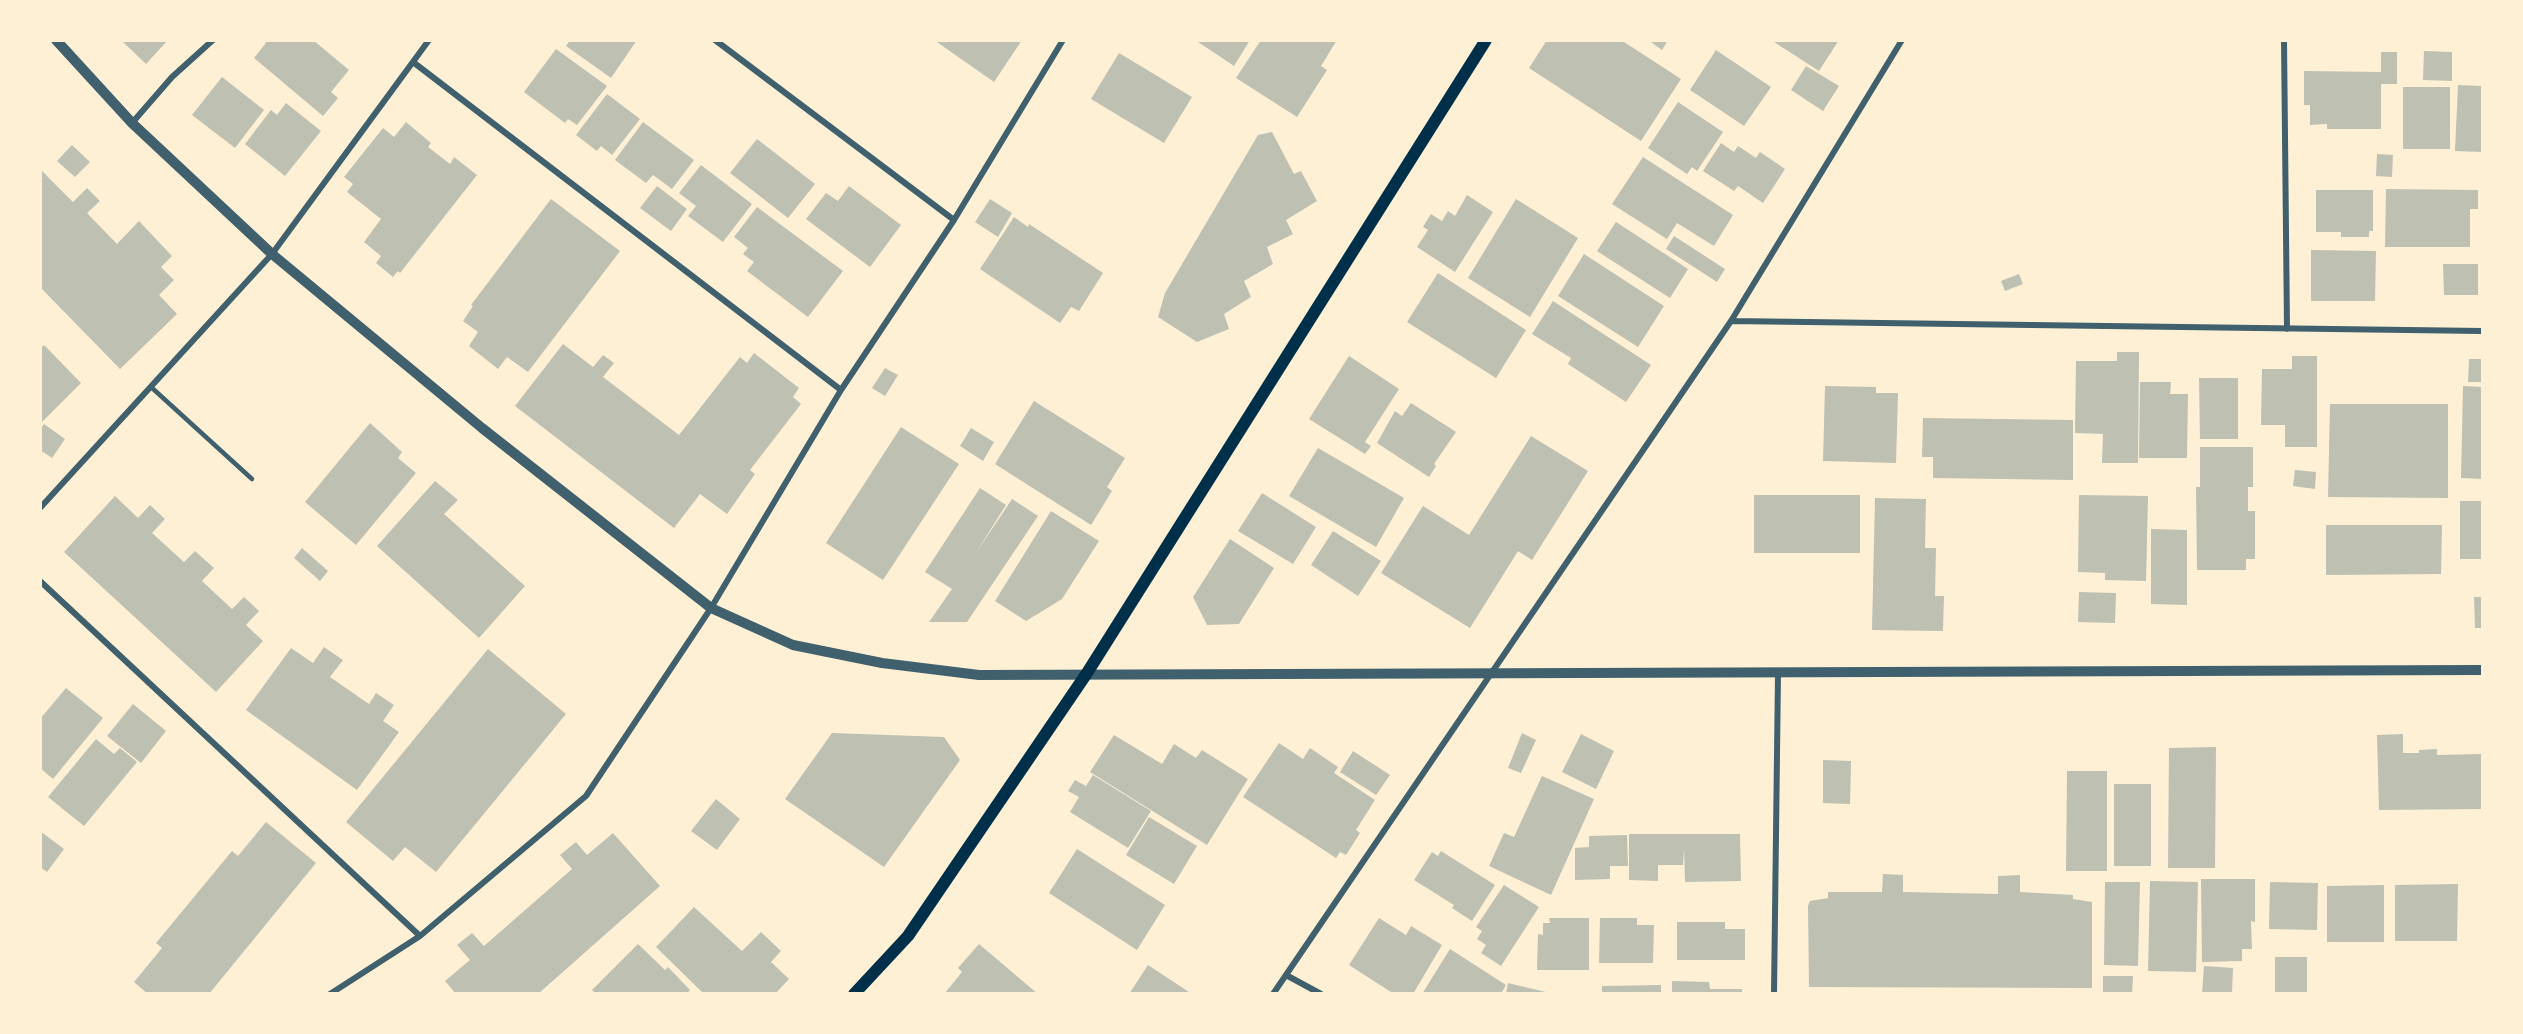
<!DOCTYPE html>
<style>
body{margin:0}
#map{position:relative;width:2523px;height:1034px;overflow:hidden;background:#fdf0d5;font-family:"Varela Round",sans-serif}
canvas{display:block}
.frame{position:absolute;inset:0;border:42px solid #fdf0d5;pointer-events:none}
</style>
<div id="map">
<canvas width="2523" height="1034"></canvas>
<div class="frame"></div>
</div>
<script>
const g = document.querySelector('canvas').getContext('2d');
g.lineJoin = 'round';
function fillPath(path, color) {
  g.fillStyle = color;
  g.fill(path, 'evenodd');
}
function stroke(path, color, width, dash) {
  g.strokeStyle = color;
  g.lineWidth = width;
  g.lineCap = dash ? 'butt' : 'round';
  g.setLineDash(dash || []);
  g.stroke(path);
}
fillPath(new Path2D(`
 M121,40H168L146,64Z
 M264,40H313L349,70L331,92L338,98L323,116L254,58L266,43Z
 M570,40H637L611,78L566,46Z
 M934,40H1022L994,82Z
 M1195,40H1250L1234,66Z
 M1261,40H1337L1321,66L1327,70L1297,117L1236,78Z
 M1547,40H1621L1681,79L1641,141L1529,68Z
 M1648,40H1668L1662,50Z
 M1771,40H1839L1819,71Z
 M556,49L607,86L577,125L568,119L565,123L524,92Z
 M1716,50L1771,87L1744,126L1690,90Z
 M2424,51L2452,52V81L2423,80Z
 M2381,52H2397V84H2381V129H2327V124L2310,125V105H2304V71L2381,72Z
 M1119,53L1192,97L1164,143L1091,99Z
 M1806,66L1839,86L1823,111L1791,90Z
 M222,77L264,110L235,148L192,115Z
 M2458,85L2482,86V152L2455,151Z
 M2403,87H2450V149H2403Z
 M607,94L640,119L612,155L601,146L597,151L576,135Z
 M1678,102L1723,132L1697,171L1692,167L1687,174L1648,148Z
 M286,103L321,131L285,176L245,144L271,110L277,115Z
 M406,122L431,143L428,147L450,164L454,157L477,175L400,273L398,271L393,277L376,263L381,256L364,242L381,219L347,192L353,184L344,177L383,128L394,137Z
 M643,122L694,160L672,189L653,175L646,183L615,160Z
 M1272,132L1294,174L1301,171L1317,201L1286,220L1293,234L1267,247L1273,264L1244,281L1251,297L1224,314L1229,329L1197,342L1158,317L1165,293L1258,135Z
 M757,139L815,184L788,218L730,173Z
 M1721,143L1734,152L1738,146L1756,158L1760,152L1785,169L1763,203L1738,186L1734,191L1703,171Z
 M72,145L90,162L75,177L57,161Z
 M2377,154L2393,155L2392,177L2376,176Z
 M1643,157L1733,215L1714,246L1677,223L1667,239L1612,204Z
 M701,165L752,204L723,242L688,216L696,206L679,193Z
 M40,169L73,202L87,188L100,201L87,213L117,244L139,221L172,256L161,267L174,280L159,295L177,314L120,369L40,287Z
 M657,186L687,209L671,231L640,208Z
 M849,186L901,225L870,267L806,219L826,193L838,201Z
 M2386,189L2478,190V209H2470V247H2385Z
 M2316,190H2373V231H2369V237H2341V232H2316Z
 M1467,195L1493,212L1455,272L1417,247L1428,230L1423,227L1431,214L1442,221L1448,211L1455,216Z
 M551,199L620,251L528,372L507,357L498,369L469,346L478,332L463,321L473,306L471,305Z
 M990,199L1012,213L998,237L975,222Z
 M1516,199L1578,238L1530,317L1468,278Z
 M757,207L843,271L808,317L747,271L754,262L743,254L748,248L734,237Z
 M1014,217L1028,227L1029,224L1103,273L1079,311L1071,307L1060,323L980,269Z
 M1616,222L1688,269L1670,298L1597,251Z
 M1674,236L1725,269L1717,282L1666,249Z
 M2311,250L2376,251L2375,301H2311Z
 M1584,254L1664,306L1638,347L1558,296Z
 M2443,264H2478V295H2444Z
 M1438,273L1526,330L1496,378L1407,322Z
 M2019,274L2023,284L2005,291L2001,281Z
 M1553,301L1651,365L1626,402L1568,364L1571,358L1532,334Z
 M563,344L593,367L603,355L614,363L603,377L679,435L740,357L747,363L754,353L799,388L793,397L801,404L750,470L755,474L727,514L700,494L674,528L515,406Z
 M44,345L81,383L40,424V349Z
 M2117,352H2139L2138,463H2102L2103,434L2075,433L2076,361H2117Z
 M1349,356L1399,389L1365,442L1371,446L1365,454L1309,419Z
 M2292,356H2317V447H2285V425H2261L2262,369H2292Z
 M2469,359H2482V382H2468Z
 M885,368L898,375L885,396L872,388Z
 M2199,378H2238V439H2200Z
 M2140,382H2171L2170,394H2188L2187,458H2139Z
 M1825,386L1876,387V393H1898L1896,463L1823,461Z
 M2463,386L2482,387V479L2461,478Z
 M1034,401L1125,458L1107,487L1112,491L1091,525L995,464Z
 M1411,403L1456,432L1434,464L1436,466L1429,477L1377,443L1395,411L1402,416Z
 M2330,404H2448V498L2328,497Z
 M1923,418L2073,420V480L1933,478V457H1922Z
 M370,423L402,452L398,458L416,473L356,545L305,502Z
 M44,424L65,439L52,458L40,450V429Z
 M901,427L959,464L883,580L826,543Z
 M971,428L994,442L983,461L960,446Z
 M1531,436L1588,471L1532,560L1518,551L1470,628L1381,573L1423,506L1469,535Z
 M2200,447H2253V487H2248V511H2255V559H2246V570H2197L2196,487H2200Z
 M1318,448L1404,498L1376,547L1289,496Z
 M2295,470L2316,472L2315,489L2293,486Z
 M435,481L458,500L444,514L525,586L479,638L377,546Z
 M980,488L1006,505L974,556L1012,499L1038,516L967,622H929L952,589L925,572Z
 M1262,493L1316,527L1293,564L1238,531Z
 M1754,495H1860V553H1754Z
 M2079,495L2148,496L2146,581L2105,580V573L2078,572Z
 M115,496L138,518L150,505L165,519L152,533L184,562L195,551L214,568L202,581L232,609L244,597L259,611L246,625L263,641L216,692L64,552Z
 M1875,498L1926,499L1925,548H1936L1935,596H1944L1943,631L1872,630Z
 M2460,501H2482V559H2460Z
 M1051,511L1099,541L1062,599L1026,621L995,601Z
 M2326,525H2442L2441,574L2326,575Z
 M2151,529L2187,530V605L2151,604Z
 M1333,531L1381,561L1358,596L1311,565Z
 M1230,539L1274,568L1239,624L1207,625L1193,597Z
 M302,548L328,571L320,581L294,558Z
 M2079,592L2116,593L2115,623L2078,622Z
 M2474,597H2482V628H2475Z
 M324,647L343,660L330,677L369,704L376,693L394,705L383,721L399,732L357,790L246,710L291,648L313,663Z
 M488,649L566,714L436,872L405,847L393,861L346,822Z
 M66,688L103,718L53,779L40,768V719Z
 M133,704L166,731L141,763L107,736Z
 M832,733L944,737L960,760L884,867L785,799Z
 M1522,733L1536,740L1521,773L1508,768Z
 M1581,734L1614,751L1596,789L1562,772Z
 M2403,734V753H2419V750L2437,749V755L2482,754V809L2379,810L2377,735Z
 M1114,735L1162,764L1174,744L1196,758L1202,750L1248,779L1207,845L1090,772Z
 M96,739L114,754L120,748L137,762L84,826L48,797Z
 M1279,743L1303,759L1310,748L1338,767L1334,773L1375,800L1356,830L1360,833L1346,855L1340,852L1336,858L1243,797Z
 M2216,747L2215,868H2168L2169,748Z
 M1353,751L1390,775L1376,795L1340,772Z
 M1823,760L1851,761L1850,804L1823,803Z
 M2067,771H2107V871H2066Z
 M1093,775L1151,811L1128,848L1070,812L1079,797L1068,791L1075,780L1086,786Z
 M1542,776L1594,799L1551,895L1489,866L1504,833L1514,837Z
 M2114,784H2151V866H2114Z
 M716,799L740,819L717,850L691,831Z
 M1149,817L1197,846L1174,884L1126,855Z
 M266,822L316,863L209,994H148L134,982L162,948L156,943L232,851L238,856Z
 M40,831L64,849L47,872L40,867Z
 M613,833L660,886L538,994H456L445,981L470,960L457,945L472,933L484,946L572,869L560,855L576,842L587,855Z
 M1629,834H1740L1741,881L1685,882L1684,848L1683,865H1658V881L1629,880Z
 M1627,835L1628,866H1610V879L1575,880V848L1589,847V836Z
 M1077,849L1165,905L1137,950L1049,893Z
 M1441,851L1495,885L1472,921L1452,908L1454,905L1414,880L1432,852L1438,856Z
 M1883,874L1903,875V892L1998,894V876L2020,875V892L2073,895V899L2092,902V988L1809,987L1808,906L1810,901L1828,898V892H1882Z
 M2201,879H2255V922L2251,921L2252,949H2242V961L2202,962Z
 M2150,881L2198,882L2196,972L2148,971Z
 M2105,882H2140L2138,966L2104,965Z
 M2270,882L2318,883L2317,930L2269,929Z
 M2458,884L2457,941H2395V885Z
 M1504,885L1539,907L1501,966L1481,953L1486,945L1477,939L1482,931L1476,927Z
 M2384,885V942H2327V886Z
 M694,907L742,951L761,932L781,951L771,962L789,979L775,994H704L656,947Z
 M1379,918L1406,935L1411,926L1442,945L1413,994H1394L1349,965Z
 M1549,918H1589V970H1537L1538,934L1543,935V923H1550Z
 M1600,918H1637V925H1654L1653,963H1599Z
 M1677,922H1725V929H1745V960H1677Z
 M638,944L665,970L668,967L690,990L687,994H596L592,990Z
 M979,944L1038,994H944L962,972L958,968Z
 M1450,949L1506,985L1501,994H1422Z
 M2275,957H2307V992H2275Z
 M1148,965L1192,994H1129Z
 M2204,966L2233,968L2232,994H2202Z
 M2103,976H2133L2132,994H2103Z
 M1672,981L1709,982L1710,989H1742V994H1672Z
 M1508,983L1550,993V994H1506Z
 M1661,985V994H1602V986Z`), '#bec0b2');
stroke(new Path2D(`
 M151,387L252,479`), '#3f606c', 4.5);
stroke(new Path2D(`
 M715,40L954,220
 M2284,40L2287,329
 M413,62L841,390
 M132,123L172,77L213,40
 M1731,321L2482,331
 M40,508L272,254L429,40
 M40,581L420,936
 M1286,975L1321,994
 M330,994L420,936L586,796L711,608L841,390L954,220L1063,40
 M1273,994L1731,321L1902,40
 M1774,994L1778,674`), '#3f606c', 6);
stroke(new Path2D(`
 M56,40L132,123L272,254L482,428L711,608L793,645L882,663L979,675L2482,670`), '#3f606c', 10);
stroke(new Path2D(`
 M854,994L908,936L1087,673L1486,40`), '#003049', 12);
</script>
